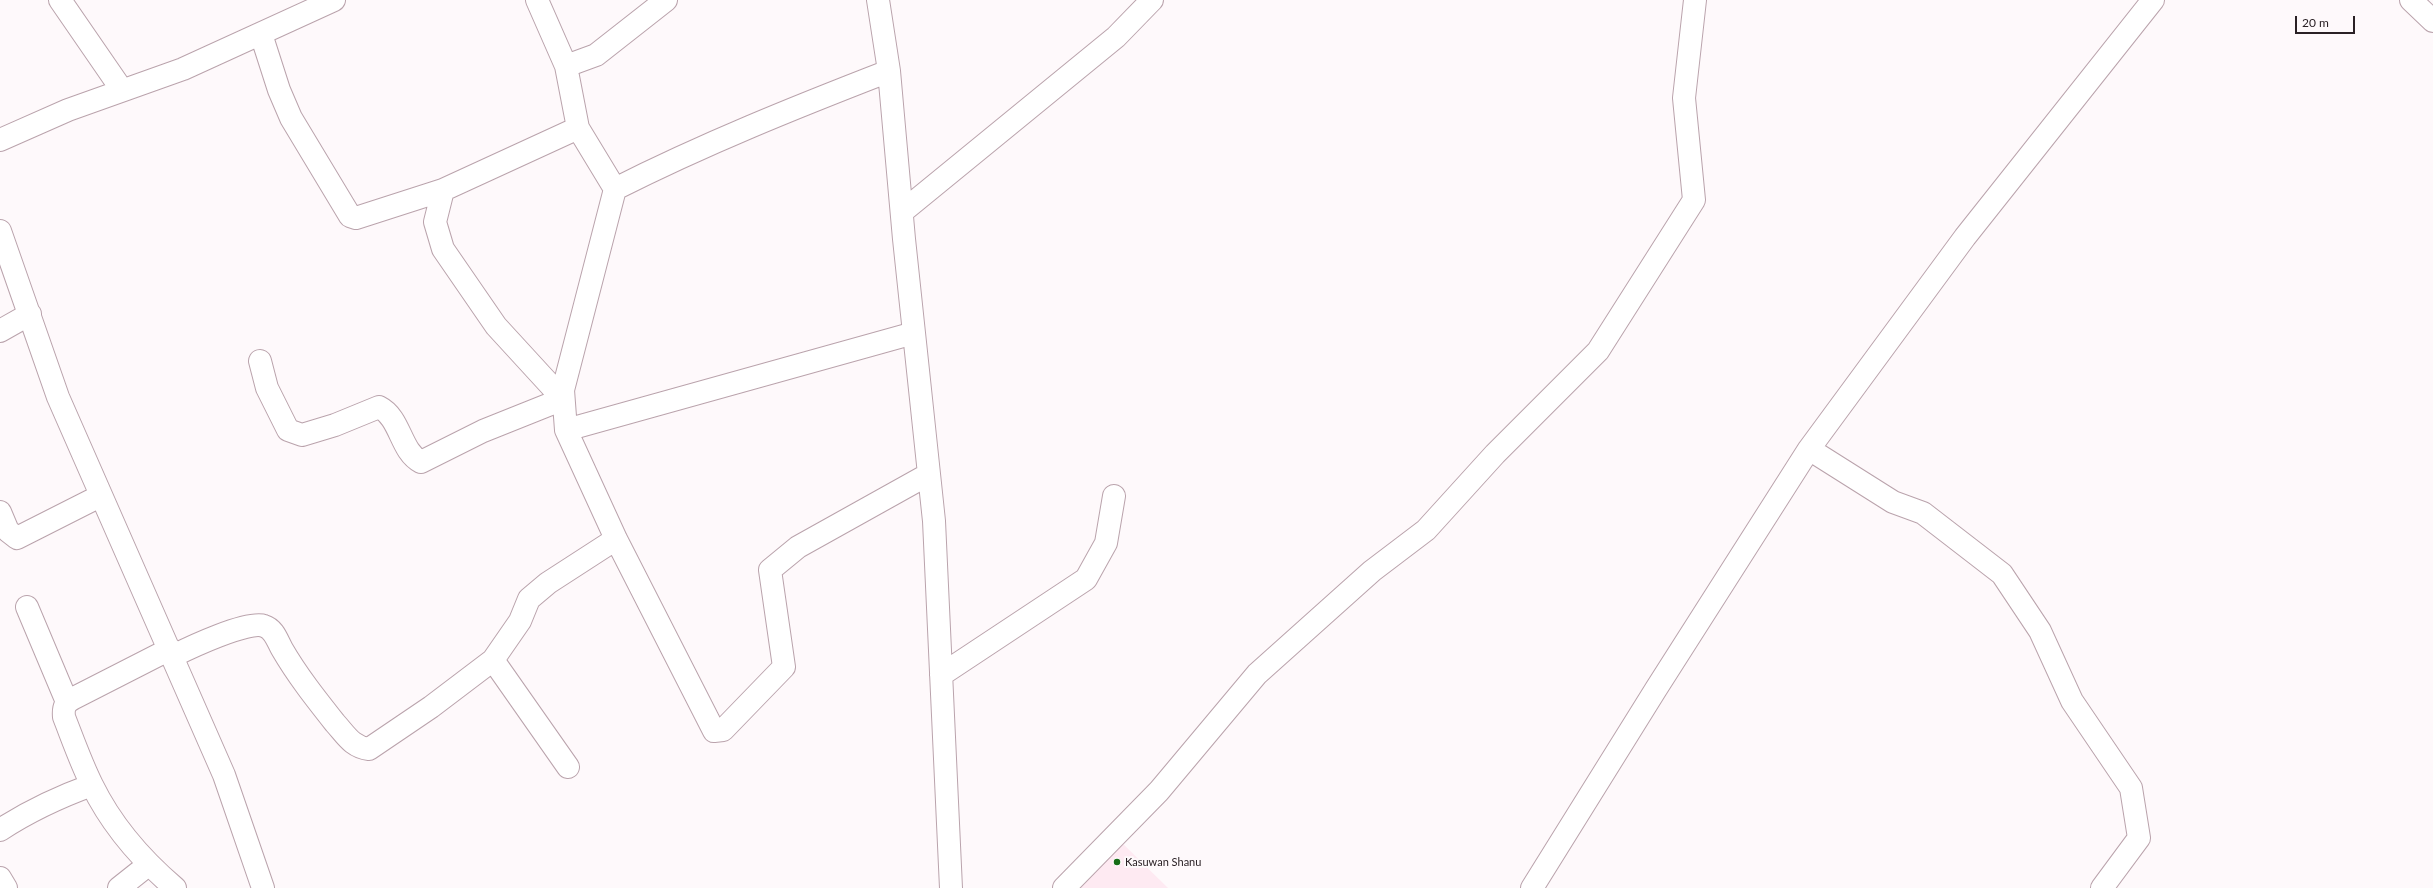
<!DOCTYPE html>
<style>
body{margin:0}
#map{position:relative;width:2433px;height:888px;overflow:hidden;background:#fef9fb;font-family:Lato,sans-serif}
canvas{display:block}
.scale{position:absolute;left:2295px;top:16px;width:60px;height:18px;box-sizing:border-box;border:2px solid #2a2125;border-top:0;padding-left:5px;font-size:12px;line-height:14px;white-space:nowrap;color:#2a2125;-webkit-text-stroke:3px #fef9fb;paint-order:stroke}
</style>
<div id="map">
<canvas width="2433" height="888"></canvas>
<div class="scale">20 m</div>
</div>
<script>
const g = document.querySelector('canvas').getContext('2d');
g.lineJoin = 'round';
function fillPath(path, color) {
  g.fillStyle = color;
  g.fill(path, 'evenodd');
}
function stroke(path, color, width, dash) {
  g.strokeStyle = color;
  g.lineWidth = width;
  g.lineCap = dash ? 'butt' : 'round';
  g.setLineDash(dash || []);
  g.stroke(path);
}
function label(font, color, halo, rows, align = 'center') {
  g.font = font + ' Lato,sans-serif';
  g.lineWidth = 4;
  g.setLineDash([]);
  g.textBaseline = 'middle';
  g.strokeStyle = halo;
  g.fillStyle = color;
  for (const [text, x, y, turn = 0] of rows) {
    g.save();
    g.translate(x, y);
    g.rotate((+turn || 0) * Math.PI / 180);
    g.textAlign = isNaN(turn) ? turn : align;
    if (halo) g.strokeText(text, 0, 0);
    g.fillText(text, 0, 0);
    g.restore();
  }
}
fillPath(new Path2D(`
 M1115,836L1168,888H1067Z`), '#feeaf2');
const minor = new Path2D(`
 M60,0L122,90
 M537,0L566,66L578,128L615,189L563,390L566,430L616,539L714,731L723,730L784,667L770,570L798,547L929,474
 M878,0L889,71L904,239L934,521L951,888
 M2411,0L2433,21
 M261,34L279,90L291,118L350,216L356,218L443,190L578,128
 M566,66L596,55L666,0
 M0,140L68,110L183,69L334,0
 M615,189C704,144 796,107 889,71
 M902,212L1116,37L1152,0
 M0,231L58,397L224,775L263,888
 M0,331L30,314
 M260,361L267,388L288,430L302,435L335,425L379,407C401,418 400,451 421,462L483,431L563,399L496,326L443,249L435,222L443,190
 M566,430L914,333
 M1809,449L1893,502L1923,513L2002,574L2040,631L2072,701L2131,788L2139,838L2102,888
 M0,512L8,531L17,538L100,496
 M27,607L67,702
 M170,649L74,698C65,703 63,707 64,717C73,740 81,763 92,785C112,826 141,859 175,888
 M173,656C189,648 248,620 264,626C274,629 277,640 282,649C297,675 316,699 335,723C346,735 352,747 369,749L431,707L493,660L520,621L529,599L548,583L616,539
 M493,660L568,767
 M941,675L1086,579L1106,543L1114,496
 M0,830C29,811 59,797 92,785
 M0,878L6,888
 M119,888L148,865
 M1064,888L1159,791L1257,674L1372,571L1426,530L1495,454L1598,351L1694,200L1684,98L1695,0
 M1532,888L1656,689L1809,449L1965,237L2153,0`);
stroke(minor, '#baa3ac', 24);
stroke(minor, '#fff', 22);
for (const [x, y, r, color] of [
 [1117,862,4,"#156d16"]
]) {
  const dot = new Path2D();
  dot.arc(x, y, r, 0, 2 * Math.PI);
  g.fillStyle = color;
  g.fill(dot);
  stroke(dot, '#fef9fb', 1.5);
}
label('11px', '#2a2125', '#fef9fb', [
 ["Kasuwan Shanu",1125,862]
], 'left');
</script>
